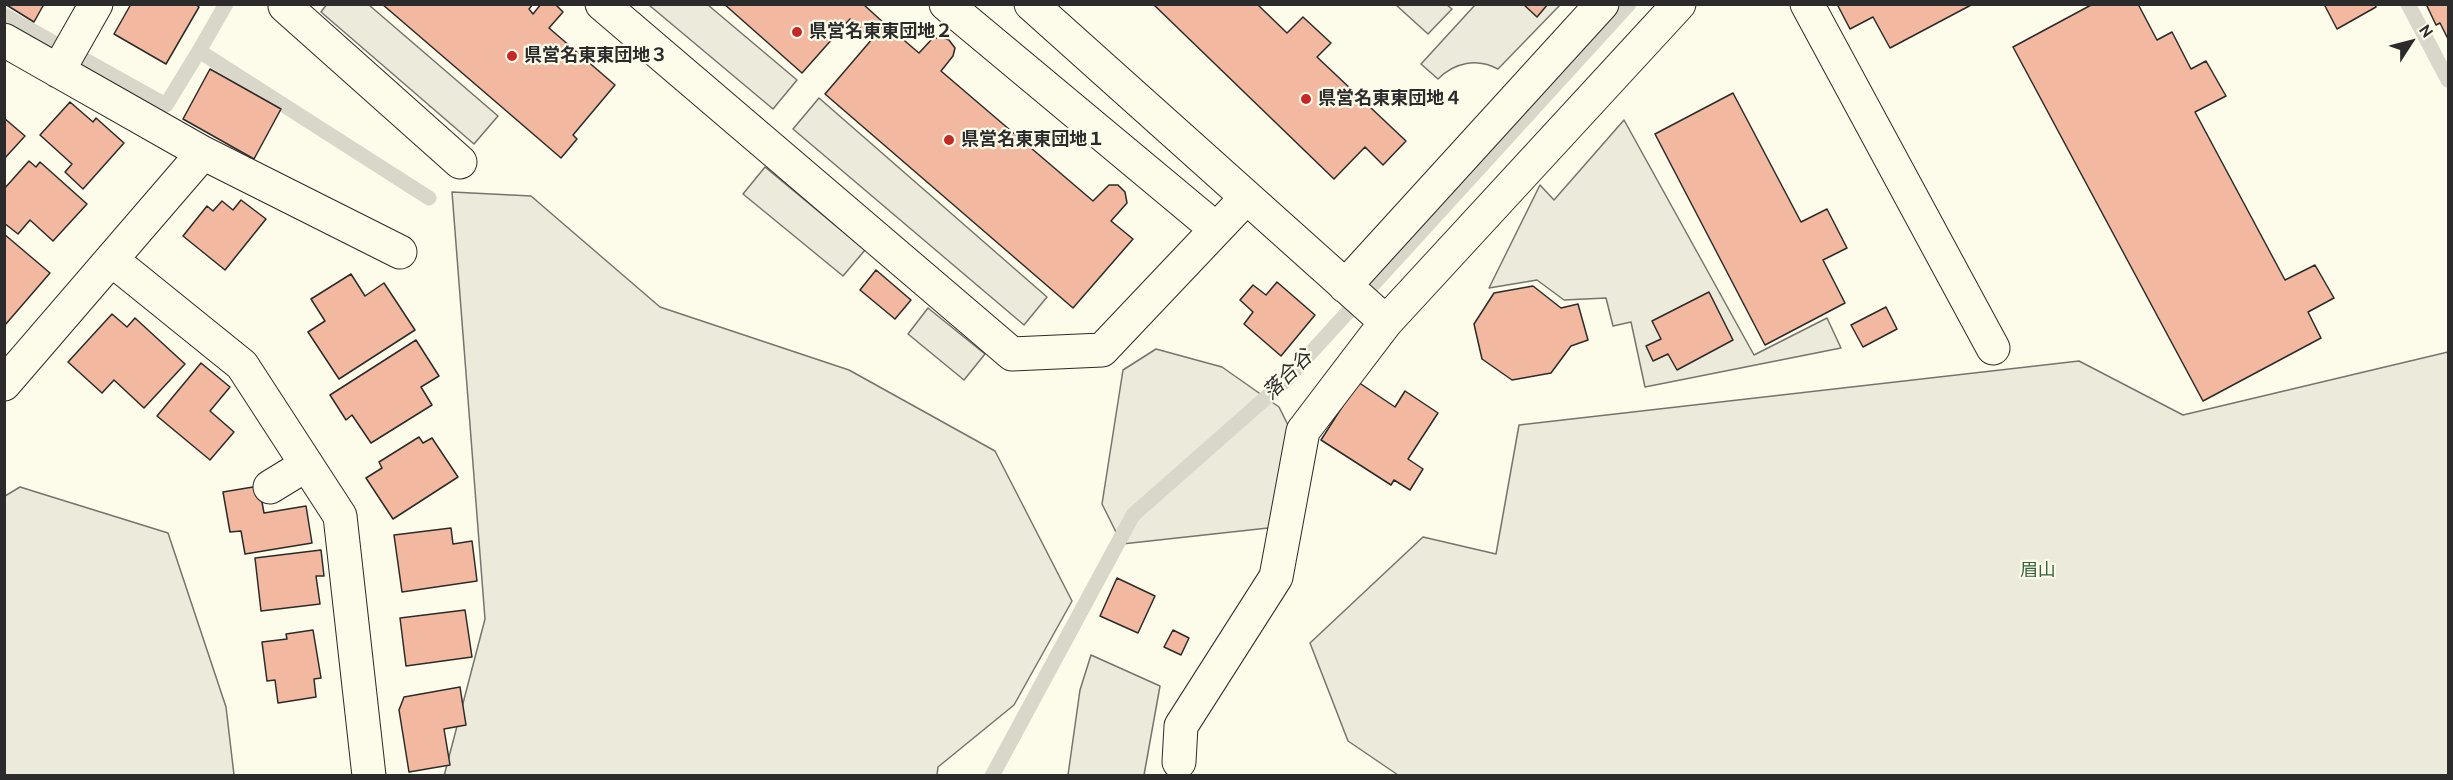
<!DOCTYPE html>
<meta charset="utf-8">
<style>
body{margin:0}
#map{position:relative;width:2453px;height:780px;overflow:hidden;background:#fdfbea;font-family:Cabin,sans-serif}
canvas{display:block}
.frame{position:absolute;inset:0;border:6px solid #2b2b2b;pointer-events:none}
.north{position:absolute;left:2381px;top:12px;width:60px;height:60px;-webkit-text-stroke:4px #fdfbea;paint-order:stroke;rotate:54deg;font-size:16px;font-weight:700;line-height:24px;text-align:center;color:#2b2b2b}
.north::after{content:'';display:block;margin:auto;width:21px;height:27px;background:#2b2b2b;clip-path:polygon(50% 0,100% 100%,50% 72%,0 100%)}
</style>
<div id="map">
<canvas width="2453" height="780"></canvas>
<div class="frame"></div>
<div class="north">N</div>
</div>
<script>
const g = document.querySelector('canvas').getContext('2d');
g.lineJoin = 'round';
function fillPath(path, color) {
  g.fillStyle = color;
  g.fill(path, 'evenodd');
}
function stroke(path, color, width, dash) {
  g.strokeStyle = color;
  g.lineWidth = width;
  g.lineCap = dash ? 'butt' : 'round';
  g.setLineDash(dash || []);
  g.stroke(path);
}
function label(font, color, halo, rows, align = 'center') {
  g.font = font + ' Cabin,"Noto Sans JP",sans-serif';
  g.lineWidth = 4.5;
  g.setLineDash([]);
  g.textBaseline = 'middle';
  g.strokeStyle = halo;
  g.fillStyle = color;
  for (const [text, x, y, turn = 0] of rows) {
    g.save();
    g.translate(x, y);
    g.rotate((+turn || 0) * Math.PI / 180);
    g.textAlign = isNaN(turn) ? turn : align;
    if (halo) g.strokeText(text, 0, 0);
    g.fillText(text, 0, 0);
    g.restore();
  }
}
const green = new Path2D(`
 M1475,5H1560L1498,69C1477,58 1455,62 1438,79L1421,64Z
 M1624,120L1754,355L1827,318L1841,348L1645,387L1631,322L1613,326L1606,298L1564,300L1537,280L1489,288L1540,185L1554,200Z
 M452,192L531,196L660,307L849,370L995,451L1072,601L1014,705L938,767L937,775L444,776L485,619Z
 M1156,349L1222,367L1279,407L1294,437L1307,478L1268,528L1122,544L1102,504L1123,370Z
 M2448,352V775H1398L1348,741L1310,643L1423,537L1496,554L1519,425L2079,361L2183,415Z
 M20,487L168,533L226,707L234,775H5V496Z
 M1091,655L1160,686L1144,775H1068L1080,690Z`);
fillPath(green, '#ecebdb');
stroke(green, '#74746e', 1.5);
const parking = new Path2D(`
 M327,4L369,5L498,116L474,144L321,12Z
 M649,5H708L797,80L773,109Z
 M1396,5H1447L1452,9L1428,34Z
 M819,98L1047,297L1024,325L793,129Z
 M765,167L865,250L843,276L743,194Z
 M928,308L985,354L964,380L908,334Z`);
fillPath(parking, '#eceadb');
stroke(parking, '#74746e', 1.5);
stroke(new Path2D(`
 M2408,4L2448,80
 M4,15L166,105L199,51L429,198
 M199,51L226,4
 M992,776L1133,515L1285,381L1629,4`), '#d8d7c9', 15);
const building = new Path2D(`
 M5,4H44L34,22Z
 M131,4H195L199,7L166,64L114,34Z
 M382,4H533L529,9L533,14L541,4H555L563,12L549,28L615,85L573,135L577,139L561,158Z
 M724,4H863L885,24L872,39L850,19L802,73Z
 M1153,4H1257L1287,33L1303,17L1331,43L1317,57L1406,141L1383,165L1365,147L1334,179Z
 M1523,4H1548L1537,17Z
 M1837,4H1973L1890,48L1873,17L1850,29Z
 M2093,4H2138L2157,40L2172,32L2191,69L2206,61L2226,96L2195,112L2285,280L2315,265L2334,298L2308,312L2321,338L2203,401L2013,47Z
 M2324,4H2375L2376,7L2337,29Z
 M2426,4H2448V39L2440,23L2436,25Z
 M885,24L919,53L932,39L941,37L949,40L955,48L953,56L941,71L1093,201L1109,185H1118L1125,192L1127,203L1111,221L1133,239L1073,308L825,94Z
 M210,69L281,109L254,159L183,119Z
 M1733,93L1801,222L1827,209L1847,248L1823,260L1845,303L1765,345L1655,134Z
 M70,102L93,122L96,118L124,143L83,189L65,172L72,164L40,135Z
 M4,118L25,136L4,159Z
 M29,161L36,167L40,162L87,204L53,241L30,220L18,234L4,223V189Z
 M241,200L266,219L225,270L183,236L207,206L213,211L222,201L233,210Z
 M4,234L50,273L5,325L4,324Z
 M876,270L911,300L895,319L860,290Z
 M351,274L365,296L384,283L415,330L339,379L308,332L325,321L311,299Z
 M1277,282L1315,315L1281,356L1244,324L1253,312L1240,300L1253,285L1266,295Z
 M1533,286L1561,308L1578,304L1588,340L1571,346L1551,373L1512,380L1482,359L1474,324L1494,293Z
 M1709,292L1733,340L1677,370L1668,354L1653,361L1646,346L1661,339L1652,321Z
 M1886,307L1897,329L1863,347L1851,325Z
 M112,314L127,327L135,318L185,364L144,408L114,380L102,393L68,362Z
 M416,340L439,376L421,387L432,405L371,443L352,415L346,420L330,395Z
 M201,363L230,387L210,411L234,432L210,460L157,416Z
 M1358,382L1395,407L1405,391L1438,413L1408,459L1423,469L1410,490L1394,480L1391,485L1321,440Z
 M419,437L423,443L432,438L458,477L393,519L366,478L382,468L379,462Z
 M259,486L264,513L306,506L312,543L245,554L241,531L230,532L223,492Z
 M451,528L453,544L472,541L477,581L402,592L394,535Z
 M321,550L324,576H316L320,604L261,611L255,558Z
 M1117,578L1155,596L1138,633L1100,616Z
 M465,610L472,657L406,666L400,618Z
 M313,630L321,678L314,679L316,697L278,703L275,680L267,681L262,642L287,639L286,634Z
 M1173,630L1189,638L1181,655L1164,647Z
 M460,687L466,725L444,729L450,765L409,772L399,710L404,697Z`);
fillPath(building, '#f2b8a0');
stroke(building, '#2b2b2b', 1.5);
const minor = new Path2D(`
 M286,4L285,6L460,162
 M602,4L1012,354L1102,350L1246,198
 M946,4L1216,229
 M1031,4L1386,322
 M1807,4L1993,348
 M4,40L203,153L400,252
 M58,71L96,4
 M112,260L242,365L340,516L369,776
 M1345,286L1602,4
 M4,384L203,153
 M270,487L306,465
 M1179,762L1181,726L1276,577L1303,431L1386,322L1679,4`);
stroke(minor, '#2b2b2b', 35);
stroke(minor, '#fdfbea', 33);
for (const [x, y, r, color] of [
 [797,32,6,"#c62828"],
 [512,56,6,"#c62828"],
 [1306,99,6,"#c62828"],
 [949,140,6,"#c62828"]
]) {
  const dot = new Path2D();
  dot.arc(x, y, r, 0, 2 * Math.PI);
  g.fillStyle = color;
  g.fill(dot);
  stroke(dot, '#fdfbea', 2);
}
label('bold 18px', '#2b2b2b', '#fdfbea', [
 ["県営名東東団地２",809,32],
 ["県営名東東団地３",524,56],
 ["県営名東東団地４",1318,99],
 ["県営名東東団地１",961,140]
], 'left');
label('18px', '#34623c', '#fdfbea', [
 ["眉山",2038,571]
]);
label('italic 20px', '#2b2b2b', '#fdfbea', [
 ["落合谷",1288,375,-45]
]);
</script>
